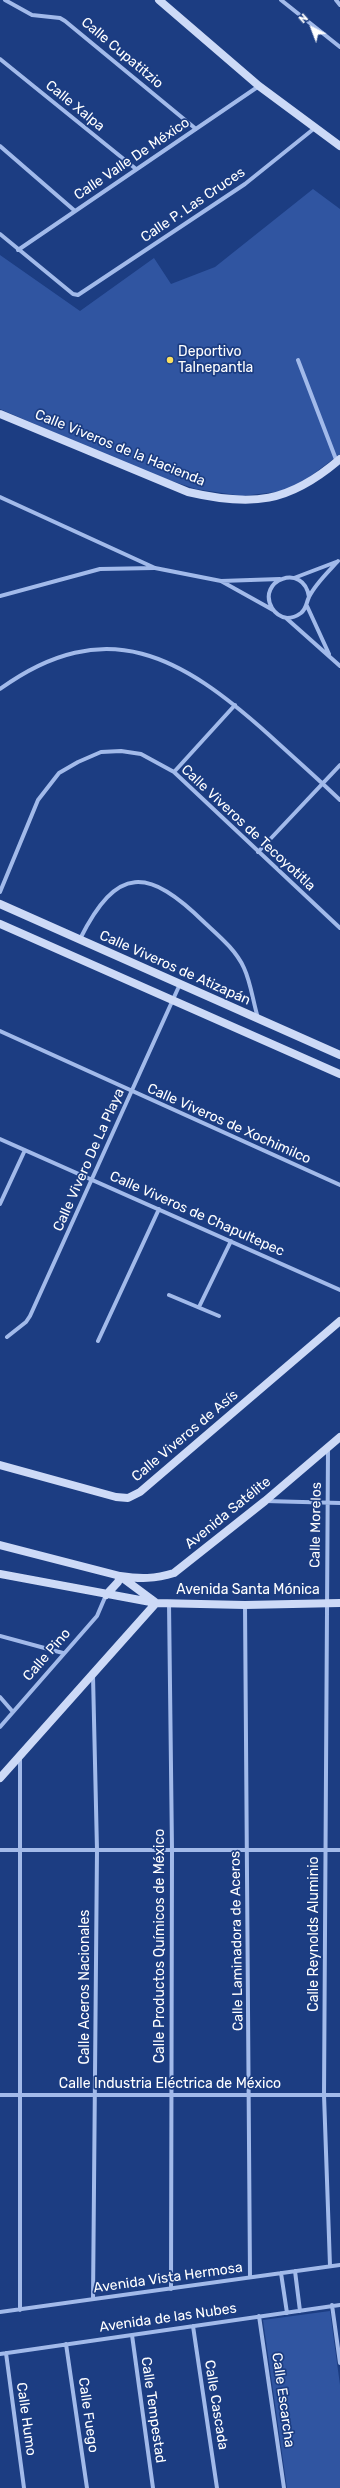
<!DOCTYPE html>
<meta charset="utf-8">
<style>
body{margin:0}
#map{position:relative;width:340px;height:2488px;overflow:hidden;background:#1c3d82;font-family:Rubik,sans-serif}
canvas{display:block}
.north{position:absolute;left:292px;top:8px;width:40px;height:40px;-webkit-text-stroke:3px #1c3d82;paint-order:stroke;rotate:318deg;font-size:11px;font-weight:700;line-height:16px;text-align:center;color:#fff}
.north::after{content:'';display:block;margin:auto;width:14px;height:18px;background:#fff;clip-path:polygon(50% 0,100% 100%,50% 72%,0 100%)}
</style>
<div id="map">
<canvas width="340" height="2488"></canvas>
<div class="north">N</div>
</div>
<script>
const g = document.querySelector('canvas').getContext('2d');
g.lineJoin = 'round';
function fillPath(path, color) {
  g.fillStyle = color;
  g.fill(path, 'evenodd');
}
function stroke(path, color, width, dash) {
  g.strokeStyle = color;
  g.lineWidth = width;
  g.lineCap = dash ? 'butt' : 'round';
  g.setLineDash(dash || []);
  g.stroke(path);
}
function label(font, color, halo, rows, align = 'center') {
  g.font = font + ' Rubik,sans-serif';
  g.lineWidth = 3.5;
  g.setLineDash([]);
  g.textBaseline = 'middle';
  g.strokeStyle = halo;
  g.fillStyle = color;
  for (const [text, x, y, turn = 0] of rows) {
    g.save();
    g.translate(x, y);
    g.rotate((+turn || 0) * Math.PI / 180);
    g.textAlign = isNaN(turn) ? turn : align;
    if (halo) g.strokeText(text, 0, 0);
    g.fillText(text, 0, 0);
    g.restore();
  }
}
fillPath(new Path2D(`
 M313,189L340,209V454L292,490L242,496L196,489L148,473L0,409V255L80,311L154,258L171,284L215,267Z
 M330,2311L340,2385V2488H287L263,2320Z`), '#3055a1');
stroke(new Path2D(`
 M5,0L32,15L60,18L65,21L196,129
 M281,0L340,47
 M336,0L340,5
 M0,59L136,169
 M0,146L75,211
 M0,234L73,294L78,295L245,184L316,127
 M18,250L259,86
 M298,360L337,462
 M0,497L155,568L221,581L280,579
 M294,578L336,562
 M221,581L273,610
 M0,596L100,569L154,568
 M309,597C304,562 256,580 272,608C275,613 281,617 287,618C292,618 297,616 301,613C307,608 306,603 309,597C315,584 329,571 338,561
 M307,606L329,654
 M286,618L340,666
 M0,689C107,612 182,657 268,734C292,756 317,778 340,800
 M174,772L235,705
 M258,852L340,765
 M0,892L38,800L59,773L78,762L101,752L121,751L141,754L174,772L340,928
 M80,939C117,865 148,867 205,923C219,936 236,950 244,968C251,983 253,1002 258,1018
 M0,1031L340,1185
 M0,1139L340,1290
 M0,1204L25,1150
 M169,1295L219,1316
 M199,1307L231,1241
 M7,1337L26,1322L30,1316L180,984
 M98,1341L159,1209
 M328,1449L324,2095L330,2266
 M265,1501L340,1503
 M169,1603L172,1850L171,2289
 M245,1605L250,2277
 M0,1636L63,1653
 M93,1676L97,1850L93,2299
 M0,1697L13,1712
 M0,1727L97,1616L106,1595
 M20,1758V2310
 M0,1850H340
 M0,2095H340
 M295,2271L300,2311
 M281,2273L287,2313
 M332,2305L340,2363
 M0,2312L340,2265
 M259,2316L284,2488
 M193,2326L217,2488
 M132,2335L153,2488
 M66,2344L87,2488
 M6,2353L24,2488
 M0,2354L340,2305`), '#a2baea', 4);
stroke(new Path2D(`
 M159,0L259,86L340,146
 M0,414L188,492C252,507 289,503 340,459
 M0,904L340,1055
 M0,924L340,1074
 M0,1465L116,1497L128,1498L140,1492L340,1321
 M0,1545L120,1576L155,1602
 M0,1574L156,1603L245,1605L340,1603
 M120,1576C140,1579 155,1579 174,1573L265,1501L340,1437
 M106,1595L118,1582L120,1576
 M0,1778L156,1603`), '#cddaf7', 8);
for (const [x, y, r, color] of [
 [170,360,4,"#fadf5f"]
]) {
  const dot = new Path2D();
  dot.arc(x, y, r, 0, 2 * Math.PI);
  g.fillStyle = color;
  g.fill(dot);
  stroke(dot, '#1c3d82', 1.5);
}
label('14px', '#fff', '#1c3d82', [
 ["Calle Cupatitzio",122,53,40],
 ["Calle Xalpa",75,106,39],
 ["Calle Valle De México",132,159,-34],
 ["Calle P. Las Cruces",193,205,-34],
 ["Calle Viveros de la Hacienda",120,448,22],
 ["Calle Viveros de Tecoyotitla",248,828,43],
 ["Calle Viveros de Atizapán",175,968,24],
 ["Calle Viveros de Xochimilco",229,1124,24],
 ["Calle Vivero De La Playa",89,1160,-66],
 ["Calle Viveros de Chapultepec",197,1214,24],
 ["Calle Viveros de Asís",185,1436,-40],
 ["Avenida Satélite",228,1513,-39],
 ["Calle Morelos",316,1525,-89],
 ["Avenida Santa Mónica",248,1590],
 ["Calle Pino",47,1655,-49],
 ["Calle Reynolds Aluminio",314,1934,-90],
 ["Calle Laminadora de Aceros",237,1941,-91],
 ["Calle Productos Químicos de México",160,1946,-90],
 ["Calle Aceros Nacionales",85,1987,-90],
 ["Calle Industria Eléctrica de México",170,2084],
 ["Avenida Vista Hermosa",168,2278,-8],
 ["Avenida de las Nubes",168,2318,-8],
 ["Calle Escarcha",283,2400,82],
 ["Calle Cascada",216,2405,81],
 ["Calle Tempestad",153,2410,82],
 ["Calle Fuego",88,2415,82],
 ["Calle Humo",26,2419,82]
]);
label('14px', '#fff', '#1c3d82', [
 ["Deportivo",178,352],
 ["Talnepantla",178,368]
], 'left');
</script>
